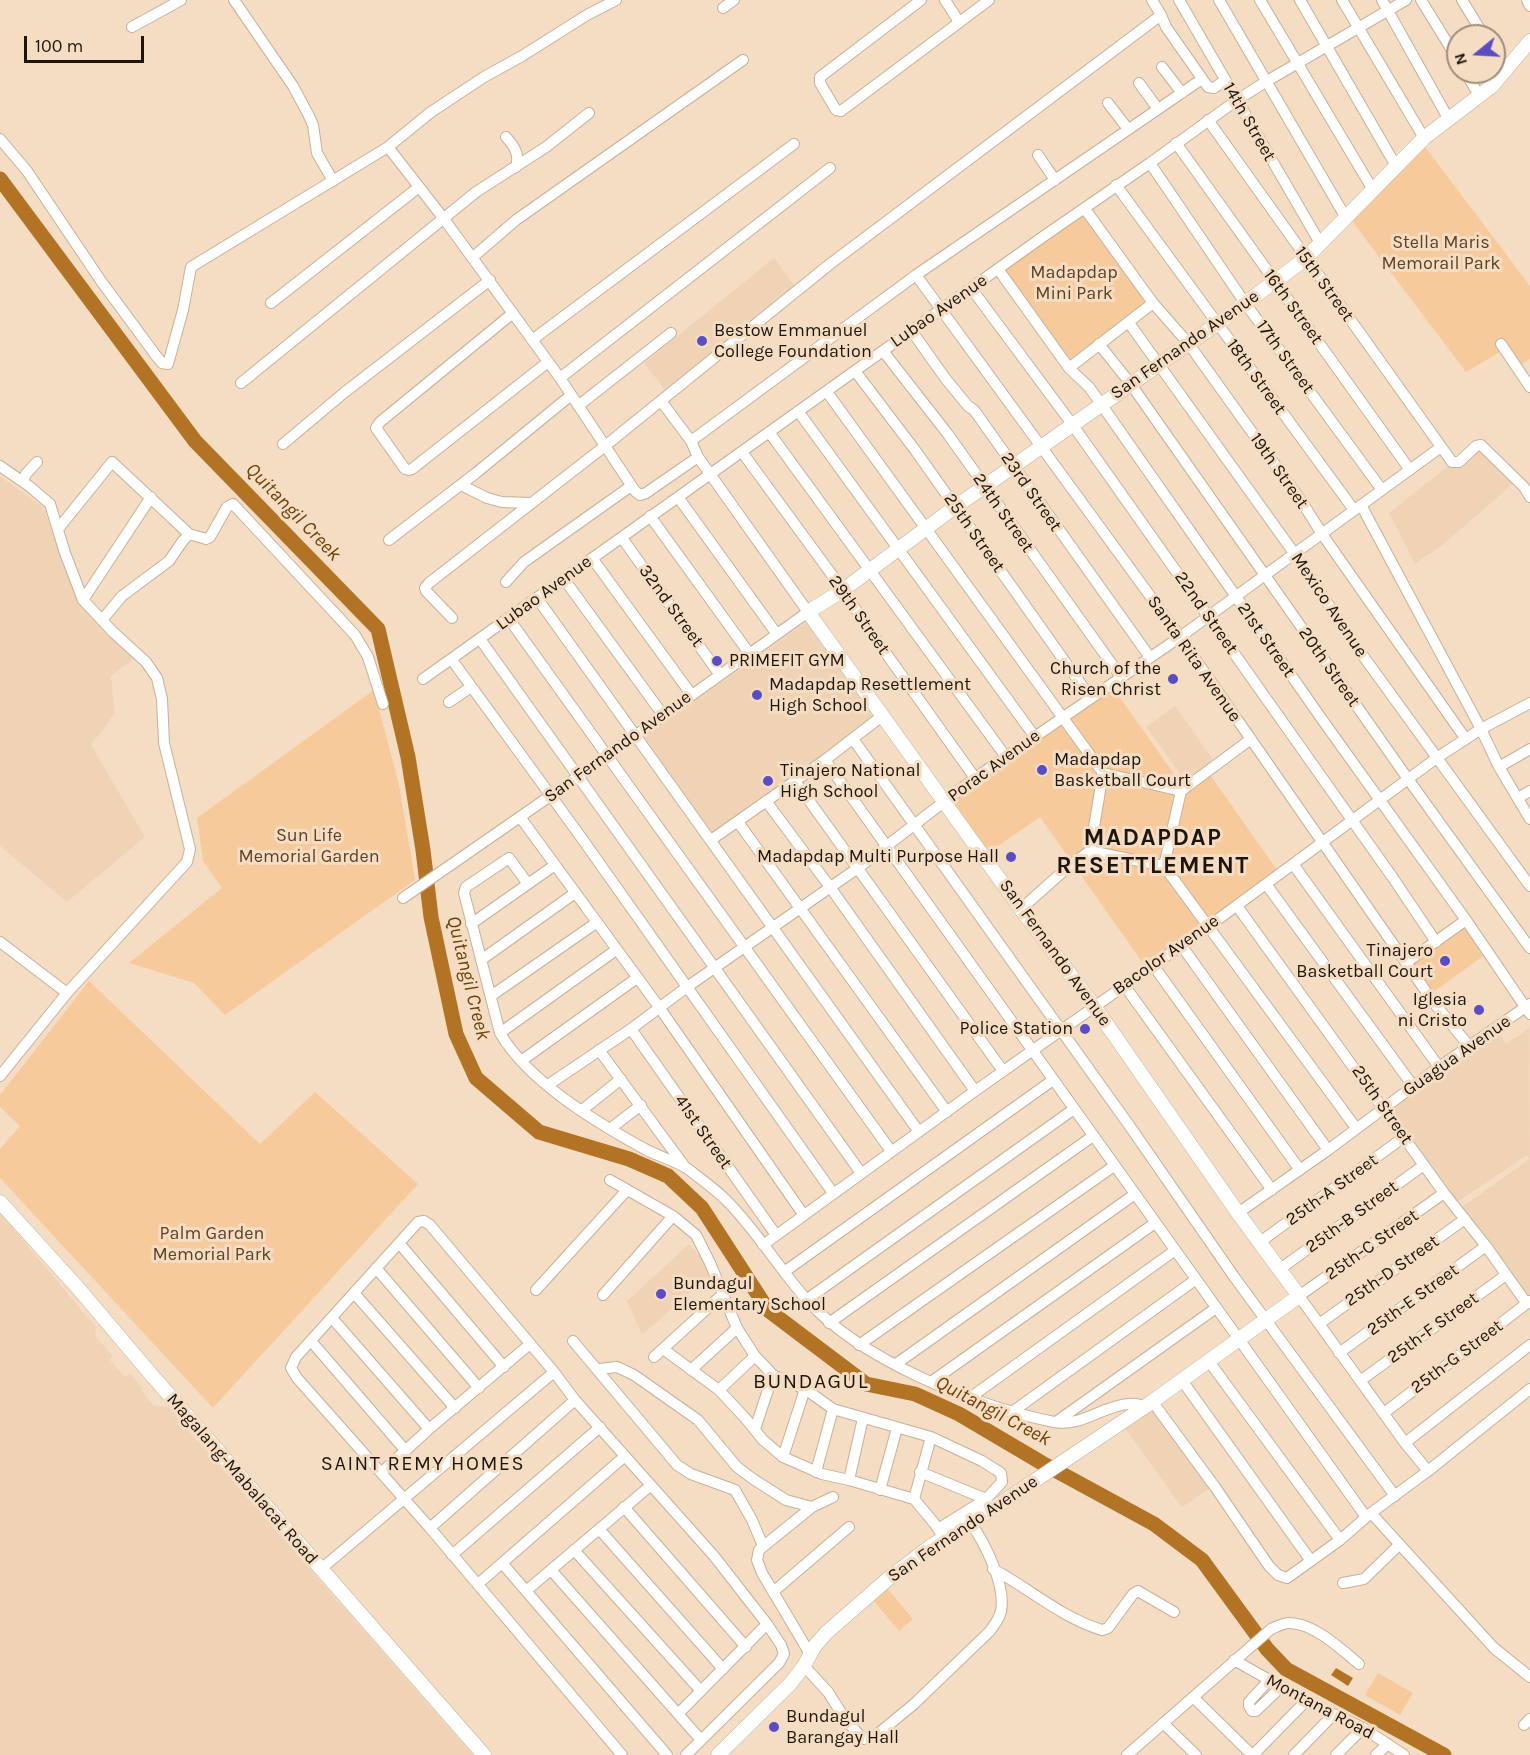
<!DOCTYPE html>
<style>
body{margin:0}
#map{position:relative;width:1530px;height:1755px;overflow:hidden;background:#f5ddc4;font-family:Karla,sans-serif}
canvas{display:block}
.north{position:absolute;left:1446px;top:24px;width:60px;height:60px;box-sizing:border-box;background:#f5ddc4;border:2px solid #9f8d7b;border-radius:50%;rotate:252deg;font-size:16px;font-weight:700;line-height:24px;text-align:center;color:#1e160d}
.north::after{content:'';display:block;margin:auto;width:21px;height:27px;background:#594cc4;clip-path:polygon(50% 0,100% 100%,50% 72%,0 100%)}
.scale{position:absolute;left:24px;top:36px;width:120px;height:27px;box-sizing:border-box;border:3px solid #1e160d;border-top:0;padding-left:8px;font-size:18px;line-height:21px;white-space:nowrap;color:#1e160d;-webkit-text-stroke:4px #f5ddc4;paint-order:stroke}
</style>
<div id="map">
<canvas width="1530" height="1755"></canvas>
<div class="north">N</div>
<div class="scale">100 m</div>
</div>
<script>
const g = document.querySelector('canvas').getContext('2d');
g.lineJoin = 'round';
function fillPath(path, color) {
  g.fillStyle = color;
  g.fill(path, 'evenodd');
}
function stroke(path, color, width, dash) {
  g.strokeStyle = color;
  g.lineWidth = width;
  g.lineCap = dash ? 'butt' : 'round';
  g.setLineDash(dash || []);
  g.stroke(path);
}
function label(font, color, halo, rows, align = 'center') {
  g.font = font + ' Karla,sans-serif';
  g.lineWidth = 6;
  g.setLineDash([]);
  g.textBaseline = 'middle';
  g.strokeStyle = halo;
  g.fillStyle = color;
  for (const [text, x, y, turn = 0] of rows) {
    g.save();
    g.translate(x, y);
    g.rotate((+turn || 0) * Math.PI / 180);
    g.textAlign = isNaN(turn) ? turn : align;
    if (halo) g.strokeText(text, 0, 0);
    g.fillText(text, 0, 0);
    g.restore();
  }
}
fillPath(new Path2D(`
 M774,258L797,289L669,395L644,363Z
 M1479,446L1516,481L1446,542L1415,564L1389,513L1448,466H1456Z
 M0,476L43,507L78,599L136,657L111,676L115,713L91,745L145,837L67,902L0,846Z
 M811,619L879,716L713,834L644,737Z
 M1175,706L1213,760L1185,780L1146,727Z
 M1529,1028L1530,1159L1527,1155L1454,1204L1387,1110L1497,1029L1506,1044Z
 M1530,1159V1296L1526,1300L1459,1209Z
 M0,1213L95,1326L96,1337L113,1356L110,1360L125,1377L130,1374L143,1388L141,1390L153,1405L168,1407L473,1755H0Z
 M689,1244L704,1261L711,1274L642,1335L627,1301Z
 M1152,1407L1212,1487L1182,1507L1125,1428Z`), '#f0d3b4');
fillPath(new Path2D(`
 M1423,144L1530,286V359L1512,370L1500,352L1466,372L1352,221Z
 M1085,209L1153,303L1069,368L998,269Z
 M1111,685L1184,788L1208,772L1280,874L1147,969L1040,817L985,855L947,801Z
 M374,690L399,785L415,880L225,1015L194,983L129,963L222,888L203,861L197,818Z
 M1465,923L1487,953L1431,994L1410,964Z
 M89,981L260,1144L315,1092L418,1184L213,1408L0,1178V1149L20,1126L0,1107V1095Z
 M887,1588L913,1619L899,1631L873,1600Z
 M1378,1673L1413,1693L1400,1715L1365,1695Z`), '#f7ca9b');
fillPath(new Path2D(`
 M1336,1668L1353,1678L1348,1686L1331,1675Z`), '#b27424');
stroke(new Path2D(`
 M0,179L195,441L378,629L408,757L423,850L431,917L456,1034L476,1078L539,1132L629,1159L668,1176L702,1208L768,1310L866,1384L915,1394L959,1414L1042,1463L1154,1524L1202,1560L1267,1649L1286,1669L1444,1755`), '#b27424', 15);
const minor = new Path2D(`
 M234,0L293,86L308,114L313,125L317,153L333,181
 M921,0L820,77V83L836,110L841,111L989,0
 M945,0L959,22
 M1152,0L1161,15
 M1179,0L1320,243
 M1219,0L1346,218
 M1260,0L1373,190
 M1300,0L1396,166
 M1342,0L1424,138
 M1382,0L1448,118
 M1421,0L1458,60
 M1462,0L1484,36
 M1527,0L1530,6
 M723,8L734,0
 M132,27L181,0
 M1494,51L1505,69
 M1162,67L1182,93
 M1465,72L1479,95
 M1139,83L1158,109
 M1108,103L1128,129
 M1208,120L1452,462H1459L1476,446L1481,445L1524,487L1530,497
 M506,137C514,146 520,154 516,167
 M0,139L27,171L101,281L157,357L162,363L168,364L183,310L191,267L388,147L431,112L484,77L522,56L587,15L616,0
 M1176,143L1410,470
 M388,147L444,219L560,378L635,491L640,495L646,493L698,457
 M1038,155L1055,180
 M1150,163L1245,303L1382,490
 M1116,185L1354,510
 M1085,209L1153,303L1188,343L1302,502L1322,534L1465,738
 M472,258L516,220L743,60
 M998,269L1069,368L1089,387L1101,404L1326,725L1466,920L1530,1014
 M916,275L1180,637L1434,1003L1469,1046
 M971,288L1072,424L1393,878L1436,942
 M271,303L419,187
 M513,313L380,422L376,428L405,469L409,470L412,469L548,362
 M1129,323L1294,553L1361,653L1530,886
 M911,330L945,378L968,406L974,410L1149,656
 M532,340L794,144
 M1099,344L1130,383L1408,779L1530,948
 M1501,344L1530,387
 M883,351L947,433L1121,677
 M1069,368L1153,303
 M855,371L915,450L1090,697
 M560,378L830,168
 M241,383L476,192L546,147L589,113
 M827,392L1103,773L1181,791L1164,866
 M578,406L671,333
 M798,411L1035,737
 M769,432L1006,757
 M691,441L916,275L1202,79
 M283,444L345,392L490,280
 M742,452L843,590L868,628L975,778
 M0,466L29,486L50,504L65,553L83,600L113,632L146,662L157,678L162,699L164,743L190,849L187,862L67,993L0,1076
 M23,481L26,474L37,462
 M461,485L487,498L502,502L531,503
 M678,497L776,633
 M1361,505L1481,729L1499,767L1530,819
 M650,516L749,653
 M58,529L112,462L189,534L182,542L169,561L122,596L102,620
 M189,534L206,539L210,537L227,507L233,504L355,635L368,657L383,704
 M622,538L720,675
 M389,540L476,473L570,396
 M592,558L691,694
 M564,579L663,715
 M506,582L524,562L631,486
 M537,598L919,1132
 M83,600L151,497
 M452,618L426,591L425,588L429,583L605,446L830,264L1161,15L1166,27L1208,87L1214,88L1225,80
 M509,619L891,1151
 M480,639L861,1173
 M452,660L578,833L833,1193
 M423,679L1044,236L1150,163L1237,100L1267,81L1406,0
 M449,702L471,687
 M853,739L1131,1128L1235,1278L1395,1496
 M825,760L1366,1517
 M1499,767L1530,749
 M1103,773L1090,851L1164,866L1356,1128
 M795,781L1003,1071
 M1181,791L1251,739
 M1518,798L1530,791
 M766,801L830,887L975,1091
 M520,817L659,1007L803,1214
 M738,822L947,1112
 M711,840L825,760L882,716
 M1293,864L1439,1067
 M528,884L509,858L466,887L464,893L500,1033C528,1081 594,1121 643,1148C657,1156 674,1160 688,1169C701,1179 715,1189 726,1200C756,1230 778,1267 806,1299C860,1360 975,1406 1054,1422C1082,1427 1102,1406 1128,1404C1134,1403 1140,1405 1146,1406
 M1266,884L1413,1086
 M403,898L579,776L808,612L698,457L691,441L661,401
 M1237,906L1444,1193L1486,1246L1527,1304
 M1021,909L1069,866L1090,851
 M471,924L555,865
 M0,942L67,993
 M1181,945L1328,1150
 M481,960L575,893
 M1407,962L1466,920
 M1153,965L1300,1170
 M1124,985L1272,1190
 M491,996L596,923
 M631,1029L776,1235
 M500,1033L616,950
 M599,1050L685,1167
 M521,1061L637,978
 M548,1085L631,1029L687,987L858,868L975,778L1180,637L1441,447
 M581,1111L621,1079
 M610,1129L641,1105
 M610,1180L673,1216L696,1235L710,1263L737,1328L755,1356L773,1375L805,1389L833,1409L931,1437L982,1461L1001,1473L1002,1482L986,1499L938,1529
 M1238,1213L1328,1150L1439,1067L1530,1004
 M1260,1242L1404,1137
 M399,1243L504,1367
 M763,1245L975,1091L1209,926L1438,757L1481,729L1530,703
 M376,1268L479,1388
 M1280,1269L1424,1165
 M784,1272L1053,1080
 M536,1290L627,1190
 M354,1293L455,1408
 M603,1295L673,1216
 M806,1300L1074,1109
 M332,1318L429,1429
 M829,1323L1093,1136
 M1319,1324L1465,1219
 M311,1341L405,1450
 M573,1341L677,1465L691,1474L735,1490L752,1520L763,1546
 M859,1345L1114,1166
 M663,1349L719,1390L746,1419L763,1440L783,1457L822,1474L849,1480L914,1499L934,1523L942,1535
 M1339,1353L1486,1246
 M654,1357L723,1294
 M1208,1360L1340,1540
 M896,1364L1135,1194
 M599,1369L617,1367L634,1375L698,1420L737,1467L753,1479L786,1500L812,1507
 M691,1370L737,1328
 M1181,1379L1311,1561
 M1360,1381L1506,1275
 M931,1382L1155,1223
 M719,1390L755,1356
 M971,1397L1174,1251
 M1152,1401L1215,1487L1269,1566L1278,1575L1287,1578L1340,1540L1371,1513L1428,1471L1530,1389
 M1012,1412L1195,1280
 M1384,1413L1530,1301
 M1056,1422L1216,1308
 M755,1429L773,1375
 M1405,1443L1530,1345
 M783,1457L805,1389
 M1428,1471L1405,1443L1299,1296L1444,1193
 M382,1472L429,1429L530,1344
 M816,1472L833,1409
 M920,1472L986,1499
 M849,1480L863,1418
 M880,1490L897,1428
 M914,1499L931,1437
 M624,1507L746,1647
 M1371,1513L1494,1648L1530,1677
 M430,1528L575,1400
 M599,1529L723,1669
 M574,1550L701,1691
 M452,1555L600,1427
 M502,1563L667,1755
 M321,1569L554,1372
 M993,1569C1030,1589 1062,1618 1102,1630L1108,1628L1133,1594L1138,1591L1174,1612
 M551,1570L701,1740
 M1343,1583L1364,1579L1399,1545
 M478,1584L625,1456
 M526,1591L650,1486
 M773,1592L849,1527
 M810,1654L762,1573L757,1560L759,1550L812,1507L833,1497
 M1234,1660L1310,1703L1363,1728L1404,1755
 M804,1666L828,1692L845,1719L863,1739L874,1737L914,1704L989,1632C994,1626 999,1619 1001,1611C1006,1585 985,1543 970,1522
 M1269,1680L1249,1702V1706L1252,1711H1256L1281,1687
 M1193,1697L1252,1755
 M678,1714L767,1624
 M1163,1723L1196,1755
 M1524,1725L1530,1719
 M622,1755L430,1528L297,1378L291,1368L296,1357L418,1222L424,1221L430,1225L554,1372L575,1400L714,1556L767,1624L781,1645L784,1654L779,1663L686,1755
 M1127,1755L1271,1629C1276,1627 1283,1623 1289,1623C1314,1623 1341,1649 1359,1664
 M1253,1755L1306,1701
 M1294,1755L1333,1715
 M1336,1755L1363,1728
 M1376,1755L1388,1744`);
const major = new Path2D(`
 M0,1202L78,1288L149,1372L484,1755
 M718,1755L790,1684L804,1666L814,1647L826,1633L889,1578L931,1546L997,1506L1146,1406L1299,1296L1238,1213L1094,1006L1021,909L808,612L843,590L955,507L1217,324L1305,259L1424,138L1492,86L1530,41`);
stroke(minor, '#c7b098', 12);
stroke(major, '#c7b098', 15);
stroke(minor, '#fff', 10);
stroke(major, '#fff', 14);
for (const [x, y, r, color] of [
 [702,341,6,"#594cc4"],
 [717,661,6,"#594cc4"],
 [1173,679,6,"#594cc4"],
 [757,695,6,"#594cc4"],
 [1042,770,6,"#594cc4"],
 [768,781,6,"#594cc4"],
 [1011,857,6,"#594cc4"],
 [1445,961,6,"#594cc4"],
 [1479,1010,6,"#594cc4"],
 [1085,1029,6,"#594cc4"],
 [661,1294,6,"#594cc4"],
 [774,1727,6,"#594cc4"]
]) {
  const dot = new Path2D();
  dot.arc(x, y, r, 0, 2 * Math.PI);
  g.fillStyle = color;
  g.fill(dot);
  stroke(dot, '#f5ddc4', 2);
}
label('18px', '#1e160d', '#f5ddc4', [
 ["14th Street",1249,122,60],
 ["15th Street",1324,284,54],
 ["16th Street",1293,307,54],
 ["Lubao Avenue",939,311,-35],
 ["San Fernando Avenue",1185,345,-35],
 ["17th Street",1285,357,54],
 ["18th Street",1256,377,54],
 ["19th Street",1279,471,55],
 ["23rd Street",1031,492,55],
 ["24th Street",1003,513,55],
 ["25th Street",974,533,55],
 ["Lubao Avenue",544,593,-36],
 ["Mexico Avenue",1329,605,56],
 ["32nd Street",671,606,54],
 ["22nd Street",1206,613,55],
 ["29th Street",859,615,55],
 ["21st Street",1266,640,55],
 ["Santa Rita Avenue",1194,659,55],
 ["20th Street",1329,667,55],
 ["San Fernando Avenue",618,747,-36],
 ["Porac Avenue",994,766,-36],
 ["San Fernando Avenue",1055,953,54],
 ["Bacolor Avenue",1166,955,-35],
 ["Guagua Avenue",1457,1056,-35],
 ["25th Street",1382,1105,55],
 ["41st Street",703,1132,55],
 ["25th-A Street",1332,1190,-36],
 ["25th-B Street",1352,1217,-36],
 ["25th-C Street",1372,1245,-35],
 ["25th-D Street",1392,1271,-35],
 ["25th-E Street",1413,1300,-36],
 ["25th-F Street",1433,1328,-36],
 ["25th-G Street",1457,1357,-37],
 ["Magalang-Mabalacat Road",242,1479,49],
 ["San Fernando Avenue",963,1529,-34],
 ["Montana Road",1320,1707,28]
]);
label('18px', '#5d4122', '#f5ddc4', [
 ["Stella Maris",1441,243],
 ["Memorail Park",1441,264],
 ["Madapdap",1074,273],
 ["Mini Park",1074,294],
 ["Sun Life",309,836],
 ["Memorial Garden",309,857],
 ["Palm Garden",212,1234],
 ["Memorial Park",212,1255]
]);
label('18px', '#1e160d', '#f5ddc4', [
 ["Bestow Emmanuel",714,331],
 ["College Foundation",714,352],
 ["PRIMEFIT GYM",729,661],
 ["Church of the",1161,669,"right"],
 ["Risen Christ",1161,690,"right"],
 ["Madapdap Resettlement",769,685],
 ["High School",769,706],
 ["Madapdap",1054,760],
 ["Basketball Court",1054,781],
 ["Tinajero National",780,771],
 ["High School",780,792],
 ["Madapdap Multi Purpose Hall",999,857,"right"],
 ["Tinajero",1433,951,"right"],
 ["Basketball Court",1433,972,"right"],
 ["Iglesia",1467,1000,"right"],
 ["ni Cristo",1467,1021,"right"],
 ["Police Station",1073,1029,"right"],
 ["Bundagul",673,1284],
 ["Elementary School",673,1305],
 ["Bundagul",786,1717],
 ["Barangay Hall",786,1738]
], 'left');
label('italic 20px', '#6d4305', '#f5ddc4', [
 ["Quitangil Creek",293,512,46],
 ["Quitangil Creek",468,978,76],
 ["Quitangil Creek",993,1411,28]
]);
g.letterSpacing = '1.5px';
label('20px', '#1e160d', '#f5ddc4', [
 ["SAINT REMY HOMES",423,1464]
]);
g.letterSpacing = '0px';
g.letterSpacing = '1.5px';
label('21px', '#1e160d', '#f5ddc4', [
 ["BUNDAGUL",811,1382]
]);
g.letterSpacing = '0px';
g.letterSpacing = '1.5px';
label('bold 24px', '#1e160d', '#f5ddc4', [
 ["MADAPDAP",1153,838],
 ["RESETTLEMENT",1153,866]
]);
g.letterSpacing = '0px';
</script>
